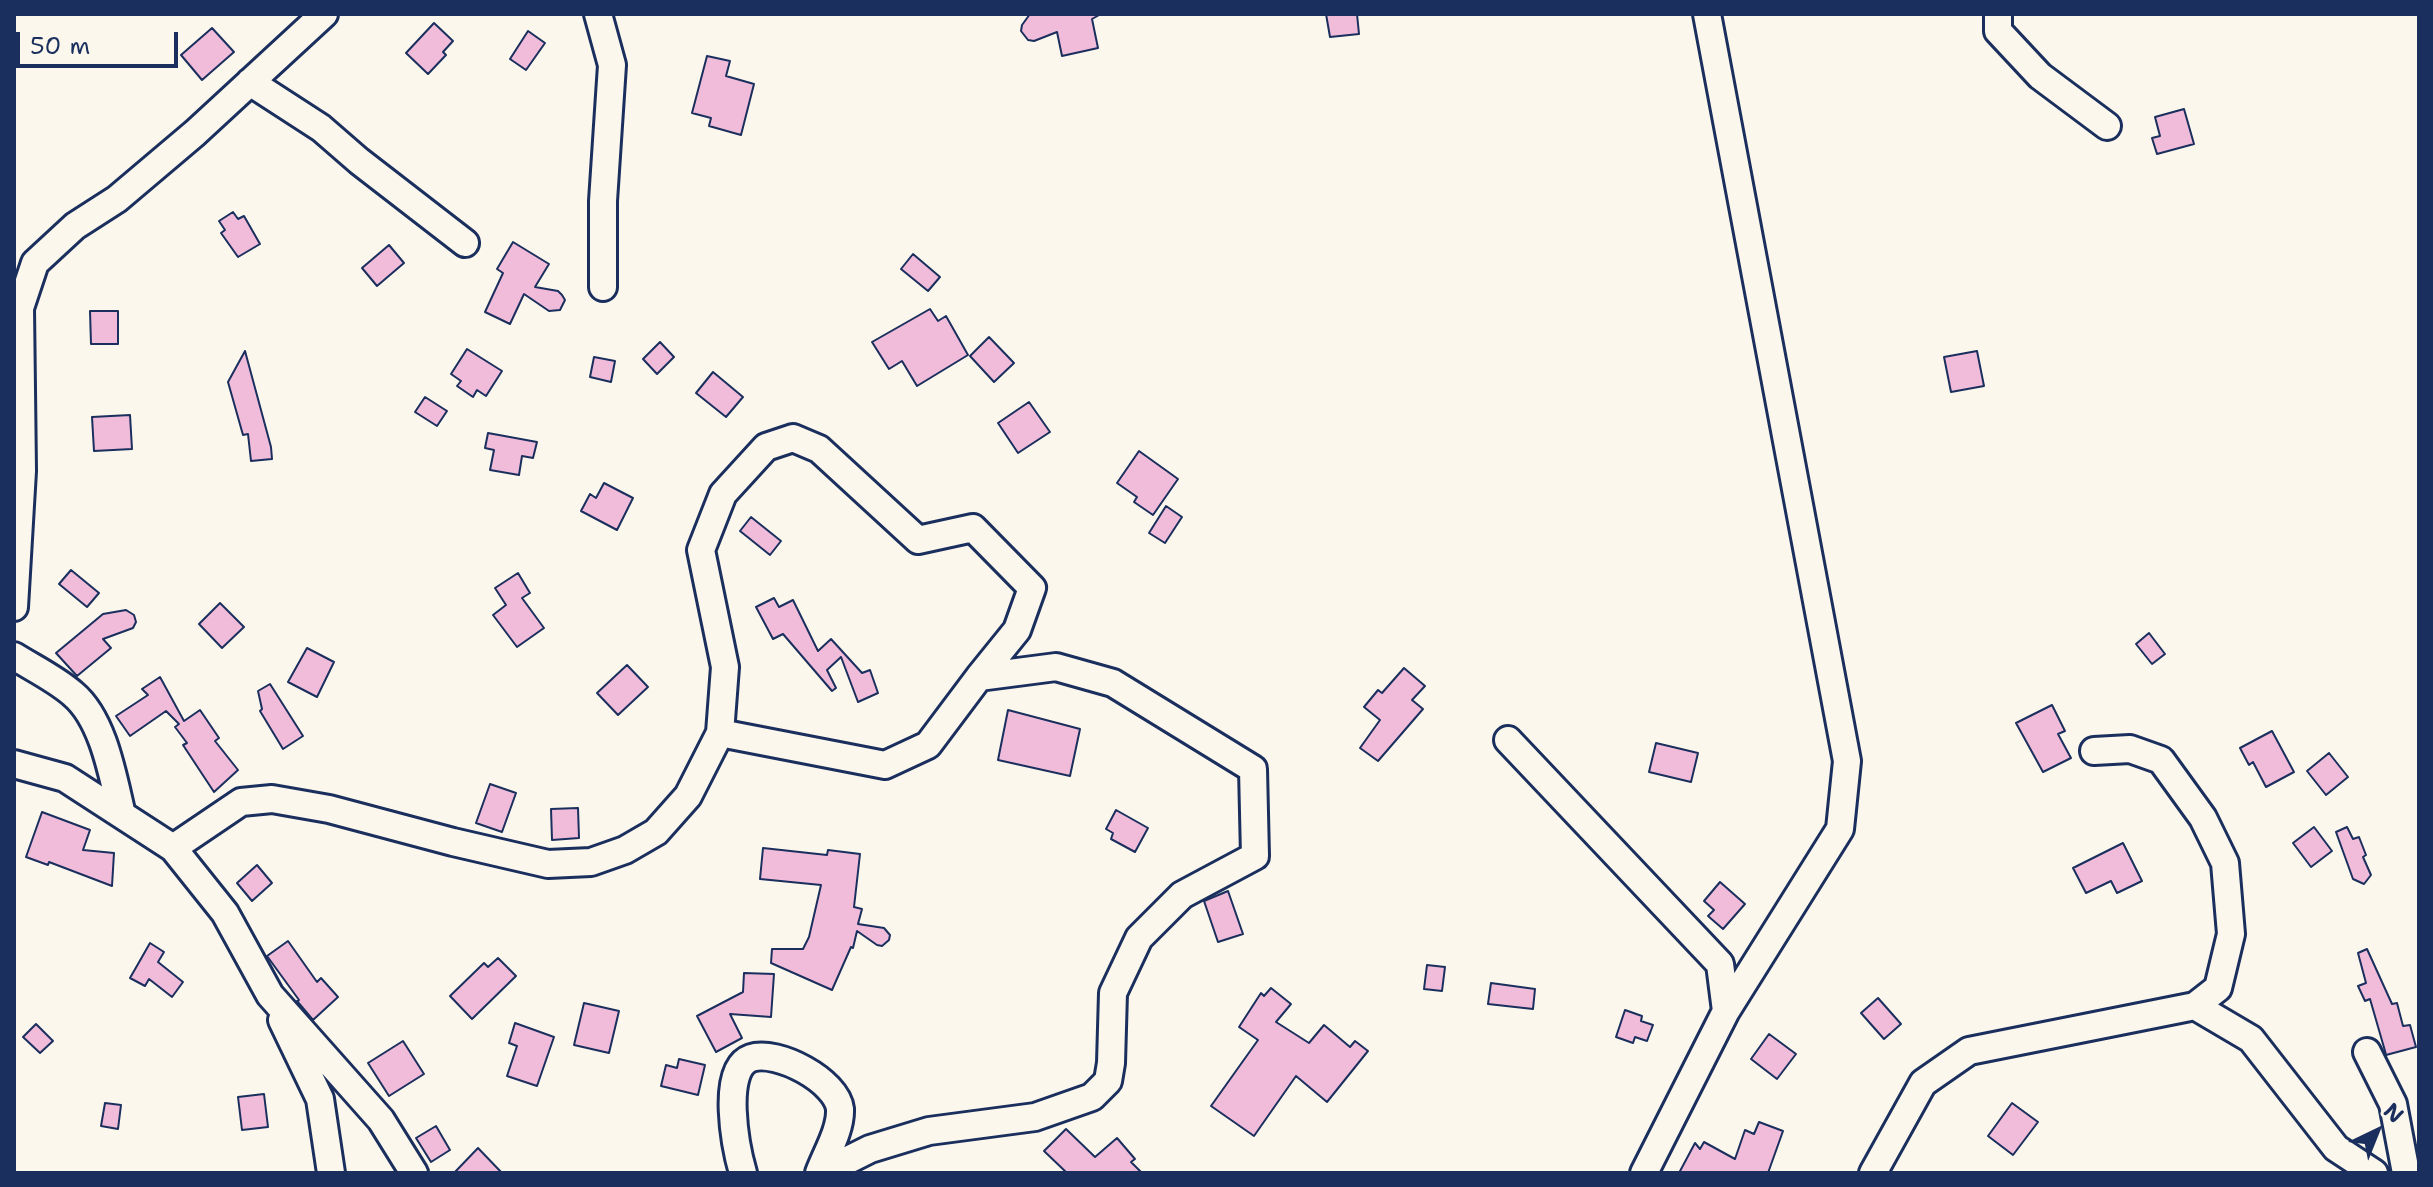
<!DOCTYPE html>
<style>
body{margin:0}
#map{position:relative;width:2433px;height:1187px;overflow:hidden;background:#fbf7ec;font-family:"Shantell Sans",sans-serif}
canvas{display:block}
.frame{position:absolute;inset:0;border:16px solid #1b2f5e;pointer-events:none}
.north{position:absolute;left:2337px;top:1091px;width:80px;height:80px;-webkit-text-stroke:6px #fbf7ec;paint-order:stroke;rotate:43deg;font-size:22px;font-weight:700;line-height:32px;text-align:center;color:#1b2f5e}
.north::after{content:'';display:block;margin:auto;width:28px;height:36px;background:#1b2f5e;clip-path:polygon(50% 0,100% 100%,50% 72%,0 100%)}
.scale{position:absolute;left:16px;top:32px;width:162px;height:36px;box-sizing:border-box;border:4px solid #1b2f5e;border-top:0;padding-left:10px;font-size:24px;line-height:28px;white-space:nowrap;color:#1b2f5e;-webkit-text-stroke:6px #fbf7ec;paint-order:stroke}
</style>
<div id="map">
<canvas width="2433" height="1187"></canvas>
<div class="frame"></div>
<div class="north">N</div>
<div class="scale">50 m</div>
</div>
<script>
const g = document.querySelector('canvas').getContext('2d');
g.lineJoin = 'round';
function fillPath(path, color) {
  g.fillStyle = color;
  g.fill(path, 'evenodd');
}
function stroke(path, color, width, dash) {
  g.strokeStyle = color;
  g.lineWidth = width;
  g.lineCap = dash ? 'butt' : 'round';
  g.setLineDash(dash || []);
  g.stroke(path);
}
const building = new Path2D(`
 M1030,14H1101L1092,19L1098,48L1062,56L1057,32L1034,41L1028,40L1021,31L1022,25Z
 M1326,14H1357L1359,34L1330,37Z
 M434,23L453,41L443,52L446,55L428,74L406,53Z
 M212,28L234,52L202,80L181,55Z
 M528,31L545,43L526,70L510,59Z
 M707,56L730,61L726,76L754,84L741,135L709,126L711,118L692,113Z
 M2184,109L2194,144L2157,154L2152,138L2160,136L2155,117Z
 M233,212L238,219L244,216L260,244L238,257L221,233L225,230L219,221Z
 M513,242L549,264L535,287L558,291L562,295L565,300L560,310L549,311L524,294L510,324L485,312L503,273L497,269Z
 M389,245L404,263L377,286L362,268Z
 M913,254L940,277L928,291L901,269Z
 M930,309L938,321L946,316L968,355L917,386L902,361L889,369L872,342Z
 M90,311H118V344H91Z
 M989,337L1014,363L994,382L970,356Z
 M660,342L674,357L657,374L643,359Z
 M467,349L502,371L486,396L477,390L473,397L457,386L461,381L451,374Z
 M245,351L271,447L272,459L251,461L248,434L243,435L228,382Z
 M1977,351L1984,386L1951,392L1944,357Z
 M594,357L615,361L611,382L590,377Z
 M713,372L743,397L726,417L696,393Z
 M425,397L447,411L437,426L415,412Z
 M1029,402L1050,432L1018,453L998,423Z
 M130,415L132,449L94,451L92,417Z
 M488,433L537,442L533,458L522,456L519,475L490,470L494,450L485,448Z
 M1139,451L1178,479L1153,515L1134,502L1137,497L1117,483Z
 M604,483L633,498L617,530L581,511L590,494L596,498Z
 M1166,506L1182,517L1165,543L1149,533Z
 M751,517L781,541L770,555L740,531Z
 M71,570L99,593L87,607L59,584Z
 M518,573L530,593L522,598L544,628L517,647L493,615L506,605L495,588Z
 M774,598L779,607L793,600L818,651L831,639L862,673L870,670L878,693L858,702L841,657L827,670L836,688L832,691L783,634L773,639L756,607Z
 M220,603L244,627L222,648L199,624Z
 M126,610L134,615L136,622L133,628L103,639L111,648L77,676L56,653L103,614Z
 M2149,633L2165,654L2152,664L2136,644Z
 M307,648L334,662L317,697L288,682Z
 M627,665L648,687L618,715L597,693Z
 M1404,668L1425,686L1412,700L1423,709L1378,761L1360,748L1380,720L1364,707L1378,690L1382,693Z
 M160,677L184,721L200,710L219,738L215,741L238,770L214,792L183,745L187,743L175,727L179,724L166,711L130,736L116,716L148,695L142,689Z
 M270,684L303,736L283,749L260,711L262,709L258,691Z
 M2052,705L2065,731L2058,734L2071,758L2043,772L2016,723Z
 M1008,710L1080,729L1070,776L998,760Z
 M2272,731L2294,772L2266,787L2253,762L2249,765L2240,748Z
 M1656,743L1698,753L1691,782L1649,772Z
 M2329,753L2348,777L2326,795L2307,771Z
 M490,784L516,793L502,832L476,823Z
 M578,808L579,838L552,840L551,809Z
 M1116,810L1148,828L1135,852L1111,839L1113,833L1106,829Z
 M42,812L90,830L83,850L114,853L112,886L49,862L48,865L26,857Z
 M2314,827L2332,851L2311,867L2293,843Z
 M2347,827L2353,839L2359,837L2366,855L2363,857L2371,875L2364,884L2353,879L2336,832Z
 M2123,843L2142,881L2117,893L2111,881L2086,893L2073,868Z
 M763,848L827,855L828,850L860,854L854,907L862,909L858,924L884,928L890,935L889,940L882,946L877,945L857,931L853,948L851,947L832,990L771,963L772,949H803L809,937L821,885L760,879Z
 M257,865L272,883L252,901L237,883Z
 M1720,882L1745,904L1723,929L1708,916L1714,910L1704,901Z
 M1228,891L1243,934L1218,942L1204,901Z
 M288,941L317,982L321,978L338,997L313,1020L297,1001L299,1000L267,956Z
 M150,943L164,952L158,962L183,982L172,997L149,979L145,986L130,978Z
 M2367,949L2392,1004L2397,1003L2403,1026L2410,1025L2416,1047L2386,1055L2385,1051L2370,999L2365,1001L2358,986L2366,983L2358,953Z
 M498,958L516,976L472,1019L450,996L484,963L488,967Z
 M1427,965L1445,967L1442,991L1424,989Z
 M744,973L774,974L771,1017L730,1014L742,1038L716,1052L697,1016L743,992Z
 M1491,983L1535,989L1533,1009L1488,1004Z
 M1271,988L1291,1004L1276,1022L1309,1043L1324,1025L1350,1047L1355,1041L1368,1051L1327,1102L1296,1076L1254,1136L1211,1106L1258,1040L1239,1027L1261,993L1264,996Z
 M1878,998L1901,1024L1884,1039L1861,1013Z
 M584,1003L619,1011L609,1053L574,1045Z
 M1625,1010L1642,1016L1641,1021L1653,1025L1647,1041L1635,1037L1633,1043L1616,1037Z
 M515,1023L554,1037L537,1086L507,1076L517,1046L509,1043Z
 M36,1024L53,1041L40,1053L23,1037Z
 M1769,1034L1796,1054L1777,1079L1751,1059Z
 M403,1041L424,1074L389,1096L368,1063Z
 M679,1059L705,1065L698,1095L661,1086L666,1065L677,1068Z
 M264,1094L268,1127L242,1130L238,1097Z
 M105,1103L121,1105L118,1129L101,1126Z
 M2012,1103L2038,1122L2013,1155L1988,1136Z
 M1759,1122L1783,1131L1768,1173H1679L1695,1143L1700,1149L1704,1142L1735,1159L1745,1130L1754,1134Z
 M436,1126L450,1150L431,1162L416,1138Z
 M1066,1129L1095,1157L1117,1138L1135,1159L1131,1162L1142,1173H1067L1044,1151Z
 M478,1148L502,1173H454Z`);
fillPath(building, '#f0bcd9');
stroke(building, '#1b2f5e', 2);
const minor = new Path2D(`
 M598,14L612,65L603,201V287
 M1998,14V31L2040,76L2107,126
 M250,82L321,128L359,161L465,243
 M14,607L22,471L20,308L35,263L75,226L117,199L195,133L324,14
 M14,656C33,668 56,679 73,694C104,720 113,778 122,815
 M720,733L885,765L928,745L979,677L1056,667L1113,683L1253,769L1255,856L1182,895L1139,938L1113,993L1111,1063L1108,1081L1092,1097L1035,1117L929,1131L870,1149L822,1173
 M1508,740L1720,964L1726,1011
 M2094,751L2130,749L2161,760L2203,818L2225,863L2231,934L2218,988L2195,1006
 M14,764L65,778L173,848L225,913L270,995L381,1120L414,1173
 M173,848L241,802L272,799L329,809L453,842L548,864L591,862L625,850L656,832L688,796L720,733L725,667L701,550L723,494L766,447L793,438L819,449L918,540L973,528L1032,588L1017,630L979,677
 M282,1020L320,1099L331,1173
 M2367,1052L2393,1104L2406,1173
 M743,1173C736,1149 720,1069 751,1058C777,1049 837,1081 840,1109C841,1130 826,1154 819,1173
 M1644,1173L1726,1011L1840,829L1847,761L1707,14
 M1873,1173L1923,1083L1969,1051L2195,1006L2251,1039L2336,1148L2374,1173`);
stroke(minor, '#1b2f5e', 32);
stroke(minor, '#fbf7ec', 26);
</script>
